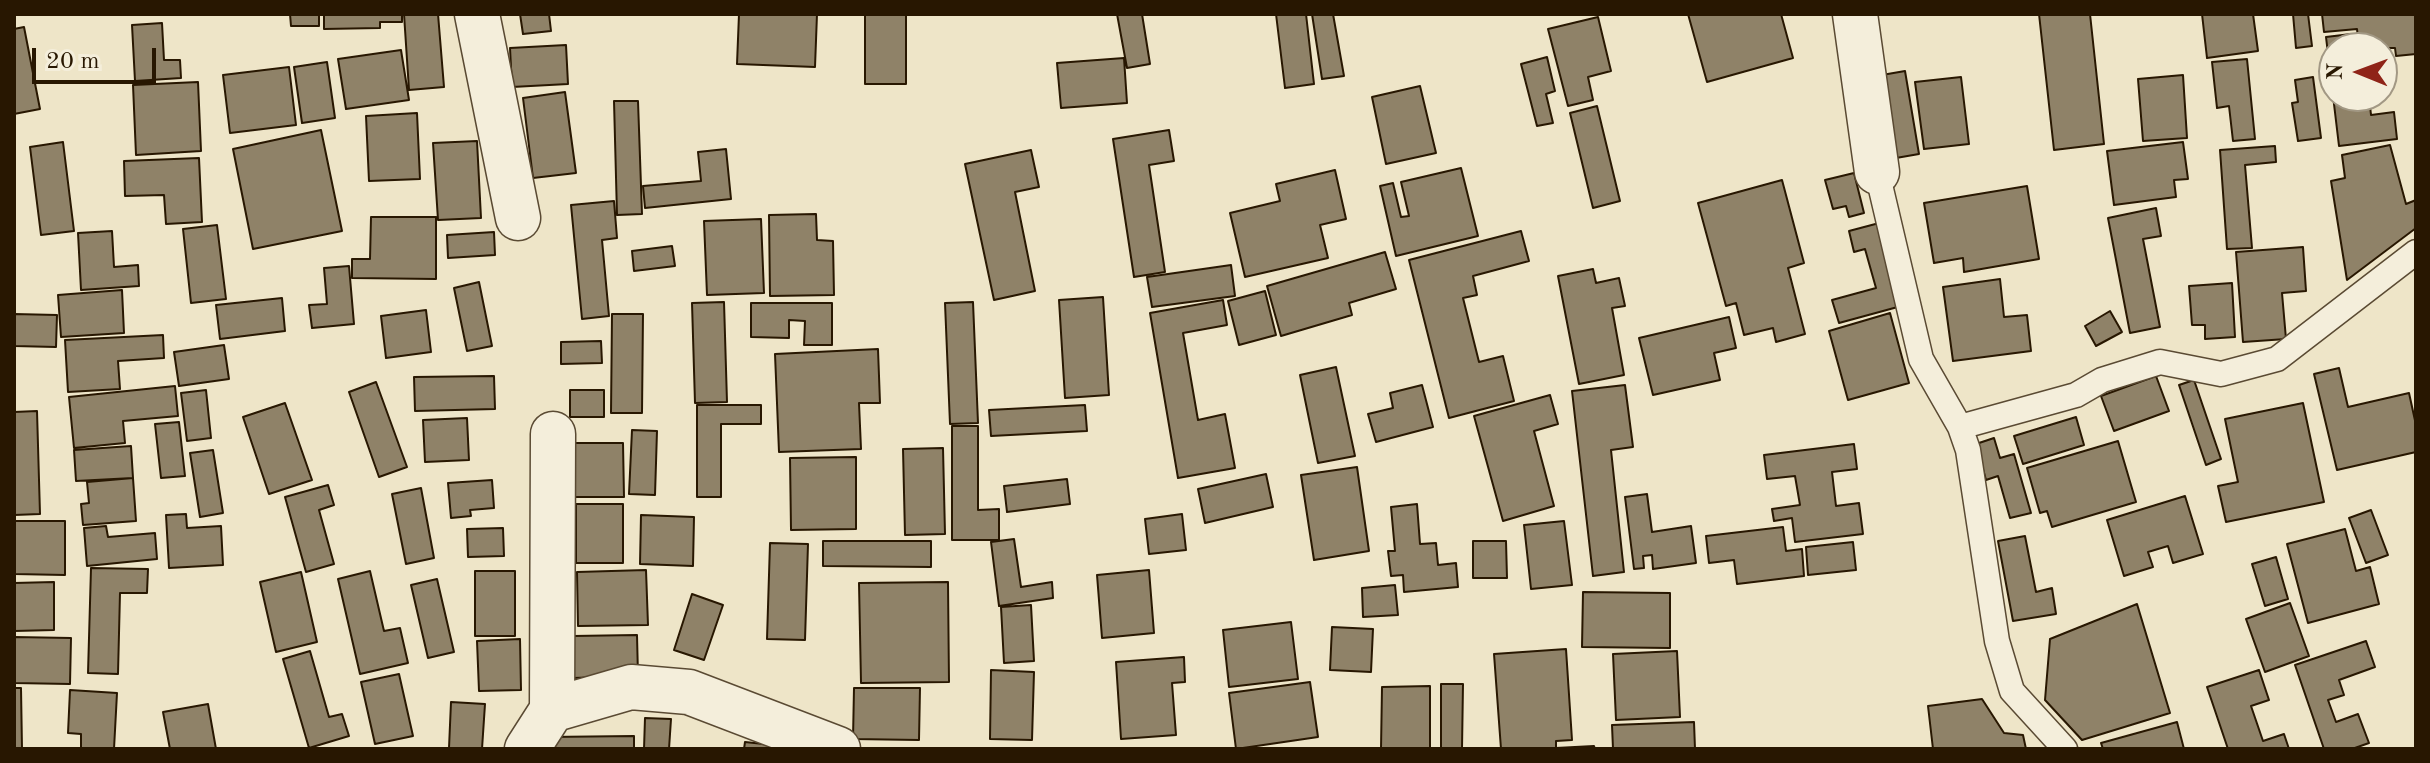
<!DOCTYPE html>
<style>
body{margin:0}
#map{position:relative;width:2430px;height:763px;overflow:hidden;background:#eee5c8;font-family:"Old Standard TT",serif}
canvas{display:block}
.frame{position:absolute;inset:0;border:16px solid #281701;pointer-events:none}
.north{position:absolute;left:2318px;top:32px;width:80px;height:80px;box-sizing:border-box;background:#f4eedb;border:2px solid #a29884;border-radius:50%;rotate:271deg;font-size:22px;font-weight:700;line-height:32px;text-align:center;color:#281701}
.north::after{content:'';display:block;margin:auto;width:28px;height:36px;background:#8f2418;clip-path:polygon(50% 0,100% 100%,50% 72%,0 100%)}
.scale{position:absolute;left:32px;top:48px;width:124px;height:36px;box-sizing:border-box;border:4px solid #281701;border-top:0;padding-left:10px;font-size:24px;line-height:28px;white-space:nowrap;color:#281701;-webkit-text-stroke:6px #f4eedb;paint-order:stroke}
</style>
<div id="map">
<canvas width="2430" height="763"></canvas>
<div class="frame"></div>
<div class="north">N</div>
<div class="scale">20 m</div>
</div>
<script>
const g = document.querySelector('canvas').getContext('2d');
g.lineJoin = 'round';
function fillPath(path, color) {
  g.fillStyle = color;
  g.fill(path, 'evenodd');
}
function stroke(path, color, width, dash) {
  g.strokeStyle = color;
  g.lineWidth = width;
  g.lineCap = dash ? 'butt' : 'round';
  g.setLineDash(dash || []);
  g.stroke(path);
}
const building = new Path2D(`
 M290,14H319V26H291Z
 M324,14H402V22H380V28L324,29Z
 M404,14H438L444,87L409,90Z
 M520,14H549L551,31L523,34Z
 M739,14H817L815,67L737,64Z
 M865,14H906V84H865Z
 M1117,14H1142L1150,64L1127,68Z
 M1276,14H1306L1314,84L1285,88Z
 M1312,14H1333L1344,76L1322,79Z
 M1688,14H1781L1793,58L1707,82Z
 M2039,14H2090L2104,144L2054,150Z
 M2202,14H2253L2258,51L2207,58Z
 M2293,14H2308L2312,46L2296,48Z
 M2322,14H2416V54L2396,56L2395,48H2359L2357,29L2324,32Z
 M1598,17L1611,71L1588,77L1593,100L1568,106L1548,29Z
 M162,23L164,60H180L181,78L135,81L132,25Z
 M24,27L40,109L14,114V29Z
 M2351,34L2353,48H2334V96H2369L2371,115L2394,112L2397,139L2339,146L2326,37Z
 M566,45L568,84L512,87L510,48Z
 M401,50L409,100L346,109L338,59Z
 M1547,57L1555,91L1546,94L1553,123L1537,126L1521,64Z
 M1124,58L1127,103L1061,108L1057,63Z
 M2247,59L2255,139L2233,141L2229,106L2217,108L2212,62Z
 M327,62L335,118L302,123L294,67Z
 M289,67L296,125L230,133L223,75Z
 M1905,71L1919,154L1896,158L1882,75Z
 M2183,75L2187,138L2143,141L2138,79Z
 M1961,77L1969,144L1924,149L1915,82Z
 M2313,77L2321,138L2298,141L2292,103L2298,102L2295,80Z
 M198,82L201,151L136,155L133,85Z
 M1420,86L1436,153L1386,164L1372,97Z
 M565,92L576,173L533,178L523,98Z
 M614,101H638L642,214L617,215Z
 M1597,106L1620,201L1593,208L1570,113Z
 M417,113L420,179L369,181L366,116Z
 M321,130L342,231L253,249L233,149Z
 M1169,130L1174,161L1149,165L1165,272L1134,277L1113,139Z
 M477,141L481,218L438,220L433,143Z
 M63,142L74,231L41,235L30,147Z
 M2183,142L2188,179L2174,180L2176,197L2114,205L2107,151Z
 M2390,145L2406,204L2416,200V228L2347,280L2331,181L2345,178L2342,155Z
 M2275,146L2276,162L2245,165L2252,248L2227,249L2220,150Z
 M726,149L731,199L645,208L643,186L701,181L698,152Z
 M1031,150L1039,187L1015,192L1035,291L994,300L965,164Z
 M199,158L202,222L166,224L164,195L125,196L124,161Z
 M1461,168L1478,236L1396,256L1380,186L1393,183L1401,217L1409,216L1401,182Z
 M1335,170L1346,219L1320,225L1328,258L1245,277L1230,213L1280,201L1276,184Z
 M1854,173L1864,213L1849,217L1846,206L1833,209L1825,180Z
 M1782,180L1804,263L1788,268L1805,334L1776,342L1773,328L1744,335L1736,303L1726,306L1698,203Z
 M2027,186L2039,259L1964,272L1963,258L1934,263L1924,203Z
 M614,201L617,238L602,240L609,316L582,319L571,205Z
 M2156,208L2161,236L2143,239L2160,327L2130,333L2108,218Z
 M816,214L817,240L833,241L834,295L770,296L769,215Z
 M371,217H436V279L352,278V259H370Z
 M761,219L764,293L707,295L704,221Z
 M1883,222L1905,305L1839,323L1832,300L1876,288L1865,249L1854,252L1849,231Z
 M217,225L226,299L191,303L183,229Z
 M112,231L114,267L138,265L139,286L81,290L78,233Z
 M1521,231L1529,261L1473,276L1477,295L1463,298L1479,362L1503,356L1514,401L1449,418L1409,260Z
 M494,232L495,255L448,258L447,235Z
 M672,246L675,266L634,271L632,251Z
 M2303,247L2306,291L2282,293L2286,339L2243,342L2236,252Z
 M1385,252L1396,289L1349,303L1352,315L1281,336L1267,286Z
 M1231,265L1235,296L1152,307L1147,277Z
 M349,266L354,324L312,328L309,305L327,304L324,268Z
 M1593,269L1596,283L1619,278L1625,306L1612,308L1624,375L1579,384L1558,276Z
 M2000,279L2004,317L2027,315L2031,351L1953,361L1943,287Z
 M479,282L492,346L467,351L454,288Z
 M2232,283L2235,337L2205,339V325H2192L2189,286Z
 M122,290L124,333L61,337L58,295Z
 M1265,291L1276,335L1239,345L1228,301Z
 M1103,297L1109,395L1065,398L1059,300Z
 M282,298L285,331L220,339L216,305Z
 M1223,300L1227,325L1183,333L1198,420L1225,414L1235,468L1178,478L1150,313Z
 M724,302L727,402L695,403L692,303Z
 M973,302L978,423L950,424L945,303Z
 M751,303H832V345H804L805,321L789,320V338L751,337Z
 M426,310L431,352L386,358L381,316Z
 M2110,311L2122,332L2096,346L2085,326Z
 M1890,313L1909,383L1848,400L1829,331Z
 M14,314L57,315L56,347L14,346Z
 M612,314H643L642,413H611Z
 M1729,317L1736,348L1714,353L1720,380L1653,395L1639,338Z
 M163,335L164,358L118,361L120,389L68,392L65,340Z
 M601,341L602,363L561,364V342Z
 M224,345L229,379L179,386L174,352Z
 M878,349L880,403H859L861,449L779,452L775,354Z
 M1336,367L1355,456L1318,463L1300,375Z
 M2339,368L2348,407L2409,393L2416,425V452L2337,470L2314,374Z
 M494,376L495,409L415,411L414,377Z
 M2156,376L2169,411L2114,431L2101,396Z
 M2194,380L2221,459L2206,465L2179,385Z
 M376,382L407,467L379,477L349,392Z
 M1422,385L1433,427L1376,442L1368,414L1393,408L1390,393Z
 M1625,385L1633,447L1611,450L1624,572L1593,576L1572,391Z
 M175,386L178,416L123,421L125,443L74,448L69,397Z
 M206,390L211,438L187,441L181,393Z
 M570,390H604V417H570Z
 M1550,395L1558,424L1534,431L1554,506L1503,521L1474,416Z
 M285,403L312,480L269,494L243,417Z
 M2303,403L2324,502L2226,522L2218,486L2238,482L2225,419Z
 M697,405H761V424H721V497H697Z
 M1085,405L1087,431L991,436L989,410Z
 M37,411L40,514L14,515V412Z
 M2076,417L2084,445L2023,464L2014,436Z
 M467,418L469,460L425,462L423,420Z
 M179,422L185,476L161,478L155,424Z
 M952,426H978V510L999,509V540H952Z
 M632,430L657,431L655,495L629,494Z
 M1994,438L2000,458L2014,454L2031,513L2010,518L1998,476L1986,480L1976,444Z
 M2118,441L2136,502L2052,527L2047,511L2040,513L2027,468Z
 M571,443H623L624,497H572Z
 M1854,444L1857,469L1832,472L1836,506L1859,503L1863,534L1795,542L1792,518L1774,521L1772,509L1800,505L1795,476L1767,479L1764,455Z
 M131,446L133,478L76,481L74,450Z
 M943,448L945,534L905,535L903,449Z
 M213,450L223,513L200,517L190,453Z
 M856,457V529L791,530L790,458Z
 M1357,467L1369,551L1314,560L1301,475Z
 M1266,474L1273,507L1205,523L1198,489Z
 M133,478L136,521L83,525L81,504L89,503L87,482Z
 M1067,479L1070,504L1007,512L1004,486Z
 M492,480L494,508L470,510L471,516L451,518L448,483Z
 M328,485L334,505L319,510L334,564L306,572L285,497Z
 M421,488L434,558L406,564L392,494Z
 M1647,494L1652,532L1691,526L1696,563L1653,569L1652,555L1643,556L1644,568L1634,569L1625,497Z
 M2185,496L2203,554L2173,563L2168,546L2148,552L2153,567L2124,576L2107,520Z
 M576,504H623V563H576Z
 M1417,504L1420,544L1436,543L1438,565L1456,563L1458,587L1404,592L1403,575L1391,576L1388,551H1395L1391,507Z
 M2371,510L2388,555L2366,563L2349,518Z
 M186,514L187,528L221,526L223,565L169,568L166,515Z
 M1182,514L1186,550L1149,554L1145,519Z
 M641,515L694,517L693,566L640,564Z
 M14,521H65V575L14,574Z
 M1564,521L1572,585L1531,589L1524,525Z
 M106,526L108,537L155,533L157,559L87,566L84,528Z
 M1783,527L1786,551L1802,549L1804,576L1737,584L1734,560L1709,563L1706,536Z
 M503,528L504,556L468,557L467,529Z
 M2345,529L2356,571L2370,567L2379,604L2308,623L2287,544Z
 M2025,536L2036,592L2052,588L2056,614L2013,621L1998,541Z
 M1014,539L1021,587L1052,582L1053,598L999,606L991,542Z
 M823,541H931V567L823,566Z
 M1473,541H1506L1507,578H1473Z
 M1853,542L1856,570L1808,575L1806,547Z
 M770,543L808,544L805,640L767,639Z
 M2276,557L2288,599L2265,606L2252,564Z
 M91,568L148,569L147,593H120L118,674L88,673Z
 M646,570L648,625L578,626L577,572Z
 M1149,570L1154,633L1102,638L1097,575Z
 M370,571L384,631L400,628L408,663L360,674L338,579Z
 M475,571H515V636H475Z
 M301,572L317,642L276,652L260,582Z
 M437,579L454,652L428,658L411,585Z
 M54,582V630L14,631V583Z
 M948,582L949,682L861,683L859,583Z
 M1395,585L1398,615L1363,617L1362,588Z
 M1583,592L1670,593V648L1582,647Z
 M692,594L723,605L704,660L674,650Z
 M2290,603L2309,656L2265,672L2246,619Z
 M2137,604L2170,713L2082,740L2045,700L2050,639Z
 M1031,605L1034,661L1004,663L1001,607Z
 M1291,622L1298,679L1229,687L1223,630Z
 M1332,627L1373,629L1371,672L1330,670Z
 M637,635L638,676L573,678V636Z
 M14,637L71,638L70,684L14,683Z
 M520,639L521,690L479,691L477,641Z
 M2366,641L2375,667L2339,680L2344,695L2328,700L2336,722L2358,714L2369,743L2352,749H2324L2295,665Z
 M1566,649L1572,740L1556,741V748L1594,746L1595,749H1501L1494,654Z
 M310,651L329,717L342,714L349,736L309,748L283,659Z
 M1677,651L1680,717L1616,720L1613,654Z
 M1184,657L1185,682L1172,683L1176,735L1121,739L1116,662Z
 M991,670L1034,672L1032,740L990,739Z
 M2259,670L2269,700L2251,706L2263,741L2284,734L2289,749H2228L2207,687Z
 M399,674L413,736L375,744L361,682Z
 M1310,682L1318,737L1236,749L1229,693Z
 M1441,684H1463L1462,749H1441Z
 M1430,686V749H1381L1382,687Z
 M14,688H21L22,749H14Z
 M854,688H920L919,740L853,739Z
 M70,690L117,693L114,749H81V734L68,733Z
 M1982,699L2004,733L2023,735L2026,749H1933L1928,706Z
 M451,702L485,704L482,749L449,748Z
 M208,704L216,749H170L163,712Z
 M645,718L671,719L669,749H644Z
 M1694,722L1695,749H1613L1612,725Z
 M2177,722L2184,749H2103L2101,743Z
 M634,736V749H547V737Z
 M745,742L782,746V749H744Z`);
fillPath(building, '#8f8268');
stroke(building, '#281701', 2);
const lane = new Path2D(`
 M1877,172L1921,359L1960,427L1968,450L1997,641L2012,691L2065,749
 M1960,427L2076,395L2102,380L2160,362L2221,374L2277,359L2416,252`);
const street = new Path2D(`
 M477,14L518,218
 M1855,14L1877,172
 M552,710L553,434
 M527,749L552,710L631,687L689,692L838,749`);
stroke(lane, '#5a4a33', 27);
stroke(street, '#5a4a33', 47);
stroke(lane, '#f4eedb', 24);
stroke(street, '#f4eedb', 44);
</script>
